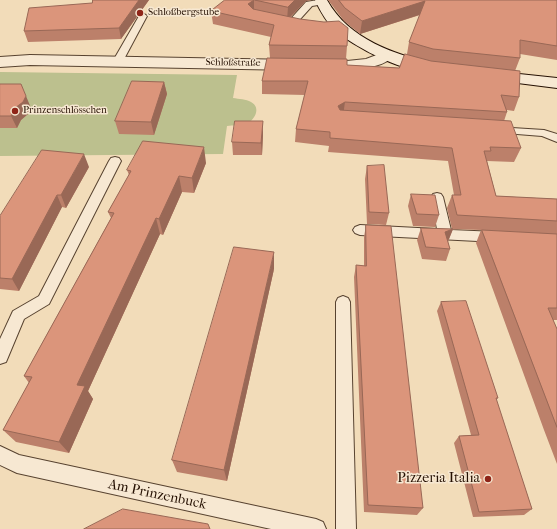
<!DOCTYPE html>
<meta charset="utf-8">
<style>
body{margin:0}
canvas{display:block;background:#f2dcb9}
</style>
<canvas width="557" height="529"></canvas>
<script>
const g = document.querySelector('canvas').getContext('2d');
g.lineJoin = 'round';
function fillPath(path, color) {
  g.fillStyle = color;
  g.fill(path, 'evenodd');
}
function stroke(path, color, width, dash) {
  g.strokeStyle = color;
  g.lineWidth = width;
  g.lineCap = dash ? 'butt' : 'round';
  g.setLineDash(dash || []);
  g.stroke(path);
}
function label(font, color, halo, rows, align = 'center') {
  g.font = font + ' "IM FELL French Canon",serif';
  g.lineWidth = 3;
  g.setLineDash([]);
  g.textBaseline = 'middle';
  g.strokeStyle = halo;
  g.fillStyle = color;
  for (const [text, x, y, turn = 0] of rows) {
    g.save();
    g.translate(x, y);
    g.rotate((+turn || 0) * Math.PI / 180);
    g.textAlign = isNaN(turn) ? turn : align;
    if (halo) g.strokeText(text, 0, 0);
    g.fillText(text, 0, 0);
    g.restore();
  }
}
fillPath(new Path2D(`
 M0,72L237,75L233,98C239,99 246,99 251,102C262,108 254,121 246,124C241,126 233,125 227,126L223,154L0,156Z`), '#bcc08e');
const lane = new Path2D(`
 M318,0H324L325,2L324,4L312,6L293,27H287L286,25L287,23L306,2Z
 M143,13L147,16L123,61L121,63H115L113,61L139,16Z
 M496,127L544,130L557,134V142L542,136L492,132L490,130L492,128Z
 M115,157L119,158L121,161L49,304L24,319L6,362L0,364V339L13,311L39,296L109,161L111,158Z
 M437,193L441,194L443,197L451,230L497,232L502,233L504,237L502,241L497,242L360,235L355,233L353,230L355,227L360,225L437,229L431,197L433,194Z
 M343,296L348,298L350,302L356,529H336V302L338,298Z
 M0,446L19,455L316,519L323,522L326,529H271L17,473L0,465Z`);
const street = new Path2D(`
 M387,51L392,52L394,55C386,67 360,69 347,71L30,65L0,67V57L30,55L347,61L366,59Z`);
const secondary = new Path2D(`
 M315,0H327C349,40 395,54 436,65L439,68L436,71C411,77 351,46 333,28C325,20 320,10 315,0Z
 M491,71L557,78V88L486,79L483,76L486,73Z`);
stroke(lane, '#584330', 2);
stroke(street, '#584330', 2);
stroke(secondary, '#251002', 2);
fillPath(lane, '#f7e8d2');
fillPath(street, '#f7e8d2');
fillPath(secondary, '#f7e8d2');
fillPath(new Path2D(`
 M149,0L121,39L28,42L24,31L92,3Z
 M225,0H311L306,1L291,17L347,46L346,59L347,65L399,68L407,54L409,42L420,15L360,34L344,21L328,0H557V60L520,54V58L515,71L519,97L514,111L507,110V112L504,121L521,148L514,162L487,161L496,196L557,199V320H553L557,329V464L544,430L476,243L481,230L452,229L447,208L452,195H454L448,161L328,152L329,146L295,142L296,129L305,95L262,94V81L270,58L269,45L271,37L213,24L211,11Z
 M164,82L167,94L154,135L119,134L115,121Z
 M0,84L31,108L28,114L21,120L17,128H0Z
 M263,134L262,155H233L232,142Z
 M206,163L194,193L182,192L163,235L160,234L88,391L93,399L69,453L16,442L3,430L29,383L24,376L111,218L108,212L129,175L127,170Z
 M367,166L389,213L386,225L367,224L365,179Z
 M89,167L66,208L62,207L19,291L0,289V216Z
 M411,194L439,215L435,227L413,226L408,206Z
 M366,225L423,508L417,515L364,512L354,277L356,265L364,266V237Z
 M421,228L453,229L448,242L450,249L446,261L422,259L417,240Z
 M274,269L227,481L177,472L172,460Z
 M441,302L498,398L496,400L532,509L524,515L473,517L454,443L459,436L471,435L437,311Z`), '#bc806a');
fillPath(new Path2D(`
 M139,0H149L121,39L119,28Z
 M254,0V13L248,4Z
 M295,0H311L306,1L287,20L288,7Z
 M425,1L422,14L360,34L362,21Z
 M164,82L167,94L154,135L151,122Z
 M26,96L31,108L28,114L21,120L17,128L11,116L15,108Z
 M345,102L343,116L338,106Z
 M263,121V134L262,155L261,143Z
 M204,147L206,163L194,193L192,178Z
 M84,154L89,167L66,208L61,195Z
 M179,176L182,192L163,235L159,219Z
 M57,195L62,207L19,291L12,279Z
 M156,218L160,234L88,391L93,399L69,453L59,442L77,385Z
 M453,229L448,241L440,244L445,232Z
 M274,252V269L227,481L224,470Z`), '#996856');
const building = new Path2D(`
 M93,0H139L119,28L24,31L29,8L92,3Z
 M225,0H254L248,4L253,9L300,19L324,22L339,21L348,28L347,46L269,45L274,25L211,11Z
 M255,0H295L288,7Z
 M339,0H557V46L520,40V58L433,49L409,42L425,1L362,21L345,8Z
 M405,54L431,61L520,71L519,97L501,95L507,112L345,102L338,106L340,110L511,121L521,148L490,147L491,151H484L496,196L557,199V221L457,215L452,195H461L452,148L330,138V132L296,129L308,81H262L267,58L347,59V65L399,68Z
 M132,81L164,82L151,122L115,121Z
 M0,84H21L26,96L23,102L15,108L11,116H0Z
 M235,121H263L261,143L232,142Z
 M143,141L204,147L192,178L179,176L159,219L156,218L77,385L85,386L59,442L3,430L32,377L24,376L114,213L108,212L131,171L127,170Z
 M42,150L84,154L61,195H57L12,279L0,278V216Z
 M384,165L389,213L369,212L367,166Z
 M411,194L435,195L439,215L417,214Z
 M366,225L391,226L423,508L368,505L356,265L366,266Z
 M421,228L453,229L445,232L450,249L426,247Z
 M482,230L557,234V308H548L557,329V427Z
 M234,247L274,252L224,470L172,460Z
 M466,301L498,398H496L532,509L479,512L459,436L479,435L441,302Z
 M123,509L208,524L210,529H84Z`);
fillPath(building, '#db957b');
stroke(building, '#996856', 1);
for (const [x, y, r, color] of [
 [140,13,4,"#8f2418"],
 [15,111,4,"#8f2418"],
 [488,479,4,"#8f2418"]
]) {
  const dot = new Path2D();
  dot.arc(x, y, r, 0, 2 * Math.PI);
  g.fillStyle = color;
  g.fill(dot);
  stroke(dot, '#f7e8d2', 1.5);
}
label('10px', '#251002', '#f7e8d2', [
 ["Schloßbergstube",148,13],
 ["Prinzenschlösschen",23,111]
], 'left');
label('10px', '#251002', '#f7e8d2', [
 ["Schloßstraße",233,63,1]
]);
label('14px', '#251002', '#f7e8d2', [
 ["Pizzeria Italia",480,479]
], 'right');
label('14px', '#251002', '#f7e8d2', [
 ["Am Prinzenbuck",157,495,12]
]);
</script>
